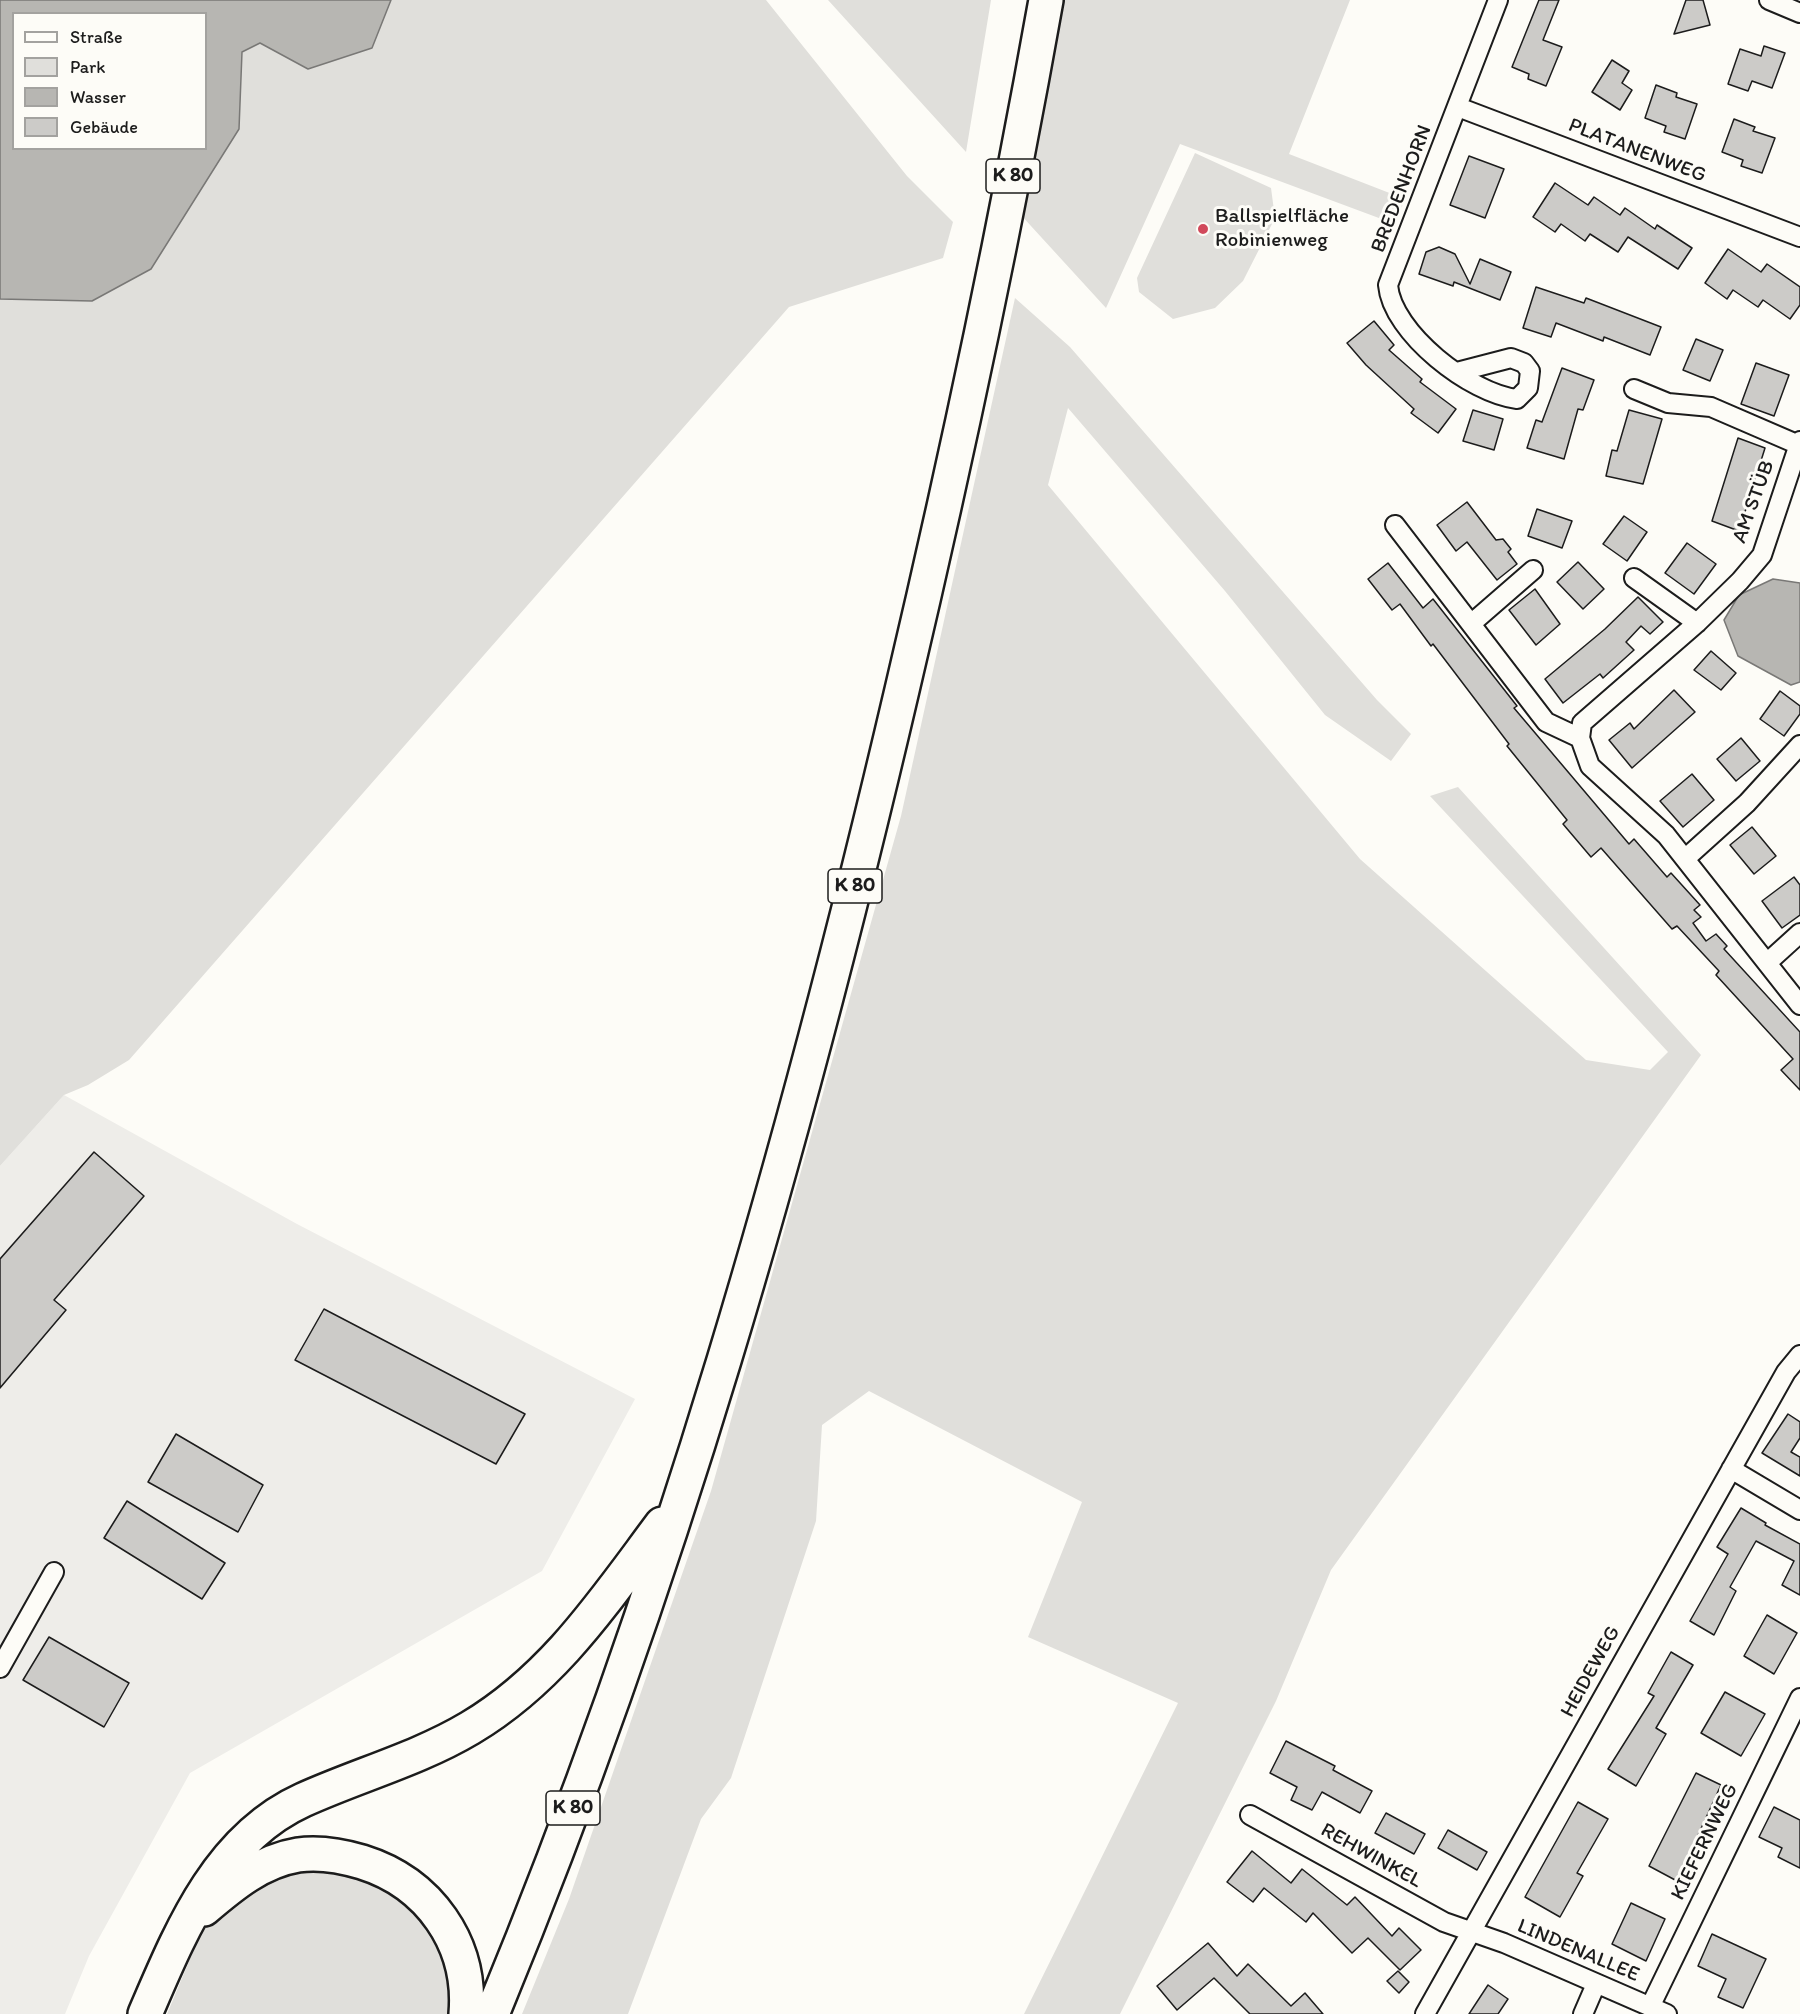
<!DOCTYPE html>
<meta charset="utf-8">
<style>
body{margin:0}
#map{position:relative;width:1800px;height:2014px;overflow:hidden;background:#fdfcf7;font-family:Itim,sans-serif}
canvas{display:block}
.legend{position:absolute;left:12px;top:12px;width:195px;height:138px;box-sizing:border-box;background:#fdfcf7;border:2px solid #a3a29f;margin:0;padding:8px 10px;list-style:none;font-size:18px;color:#1c1c1c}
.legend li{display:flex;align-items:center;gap:12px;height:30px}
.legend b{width:30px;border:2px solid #a3a29f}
</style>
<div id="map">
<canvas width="1800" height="2014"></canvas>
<ul class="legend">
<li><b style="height:8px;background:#fdfcf7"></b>Straße</li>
<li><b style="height:16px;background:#e0dfdb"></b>Park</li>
<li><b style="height:16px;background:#b7b6b2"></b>Wasser</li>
<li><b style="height:16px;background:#cccbc8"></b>Gebäude</li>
</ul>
</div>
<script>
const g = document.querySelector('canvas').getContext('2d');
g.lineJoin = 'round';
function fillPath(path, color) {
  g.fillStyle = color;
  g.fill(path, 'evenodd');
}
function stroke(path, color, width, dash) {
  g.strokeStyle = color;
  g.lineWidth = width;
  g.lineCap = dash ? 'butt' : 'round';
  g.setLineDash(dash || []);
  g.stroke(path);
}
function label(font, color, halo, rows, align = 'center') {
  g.font = font + ' Itim,sans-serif';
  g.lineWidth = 6;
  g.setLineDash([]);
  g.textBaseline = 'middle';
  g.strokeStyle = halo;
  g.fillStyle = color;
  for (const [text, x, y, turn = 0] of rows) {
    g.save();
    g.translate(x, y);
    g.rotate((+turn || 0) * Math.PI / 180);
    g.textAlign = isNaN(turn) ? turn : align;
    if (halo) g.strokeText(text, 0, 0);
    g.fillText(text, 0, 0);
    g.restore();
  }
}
fillPath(new Path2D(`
 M64,1095L297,1224L635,1399L542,1571L190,1773L89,1956L65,2014H0V1166Z`), '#eeede9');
fillPath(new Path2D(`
 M391,0H766L907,176L953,222L943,258L789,307L129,1060L88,1085L64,1095L0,1166V299L92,301L239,129L242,52L260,43L372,48Z
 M828,0H991L966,152Z
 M1058,0H1350L1289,154L1405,199L1395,224L1180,144L1106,308L1020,214Z
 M1195,153L1271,188L1275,218L1243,281L1215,308L1173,319L1139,292L1137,278Z
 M1015,298L1070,347L1377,700L1411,734L1391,761L1325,715L1225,591L1068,408L1048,485L1360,859L1586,1060L1650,1070L1668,1052L1430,796L1458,787L1701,1055L1331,1570L1276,1701L1120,2014H1024L1178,1703L1028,1637L1082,1502L869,1391L822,1425L816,1521L731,1778L701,1819L628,2014H522L569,1899L711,1491L901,816Z
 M296,1865L385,1882L441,1939L455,2014H167L200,1935L220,1905Z`), '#e0dfdb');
const water = new Path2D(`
 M0,0H391L372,48L308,69L260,43L242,52L239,129L151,269L92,301L0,299ZM14,14H206V148H14Z
 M1773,579L1800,583V682L1791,685L1738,656L1724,620L1739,595Z`);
fillPath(water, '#b7b6b2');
stroke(water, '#797876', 1.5);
const building = new Path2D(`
 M1539,0H1559L1543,40L1562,47L1546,86L1528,79L1529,74L1512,67Z
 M1686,0H1703L1710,25L1674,34Z
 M1764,46L1785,53L1772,88L1752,81L1748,91L1728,84L1740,49L1761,56Z
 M1612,60L1629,71L1622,83L1632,90L1620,110L1592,92Z
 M1656,85L1677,93L1676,97L1697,104L1685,139L1664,132L1666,126L1645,118Z
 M1734,119L1755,127L1753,131L1775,138L1762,173L1741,166L1743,160L1722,152Z
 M1469,156L1504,169L1485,218L1450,205Z
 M1555,183L1588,205L1594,197L1620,215L1625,208L1655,229L1657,225L1692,248L1678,269L1628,237L1618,252L1590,234L1585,241L1561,224L1555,232L1533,217Z
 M1439,247L1455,254L1470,284L1480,259L1511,272L1500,300L1454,282L1453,286L1419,274L1426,252Z
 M1728,249L1761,272L1767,264L1800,287V305L1790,319L1763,300L1758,307L1733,290L1727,299L1705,283Z
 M1536,287L1584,303L1586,298L1661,327L1650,355L1604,337L1603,341L1556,323L1551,337L1523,328Z
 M1374,321L1394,345L1389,350L1422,379L1420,382L1456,409L1438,433L1411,413L1414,409L1366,365L1347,343Z
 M1696,339L1723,350L1710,381L1683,370Z
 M1756,363L1789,375L1774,416L1741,404Z
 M1562,368L1594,380L1583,410L1578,409L1564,459L1527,448L1536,420L1542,422Z
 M1473,410L1503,419L1494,450L1463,441Z
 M1629,410L1662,419L1643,484L1606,476L1612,450L1617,451Z
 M1738,438L1765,448L1739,531L1712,521Z
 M1467,502L1496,540L1503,539L1511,549L1508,552L1517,564L1497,580L1467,542L1456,551L1437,525Z
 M1537,509L1572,521L1562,548L1528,536Z
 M1624,516L1647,532L1627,561L1603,544Z
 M1687,543L1716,564L1694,594L1665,573Z
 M1578,562L1604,589L1583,609L1557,582Z
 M1388,563L1423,608L1433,599L1517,706L1514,708L1629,844L1634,839L1667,877L1671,873L1700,905L1694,910L1701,917L1693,923L1706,941L1716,934L1727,946L1724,949L1800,1032V1090L1781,1070L1793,1059L1716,975L1719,971L1677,926L1672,929L1601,848L1591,857L1563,824L1567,820L1507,746L1509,744L1433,644L1431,646L1400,604L1392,610L1368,579Z
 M1535,589L1560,624L1536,645L1509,610Z
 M1638,597L1663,622L1650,634L1641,626L1626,642L1634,650L1603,678L1600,674L1563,703L1545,679L1605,629Z
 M1711,651L1736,673L1721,690L1694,670Z
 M1674,690L1695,712L1632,768L1609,740L1630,723L1634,729Z
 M1780,691L1800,706V714L1784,736L1760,719Z
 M1741,738L1760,761L1736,781L1717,759Z
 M1692,774L1714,800L1683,827L1660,801Z
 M1752,827L1776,856L1754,874L1730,845Z
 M1794,877L1800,885V915L1782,928L1762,901Z
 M94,1152L144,1196L54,1300L66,1310L0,1388V1259Z
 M324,1309L525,1414L496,1464L295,1360Z
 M1788,1414L1800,1422V1438L1791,1452L1800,1457V1476L1762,1453Z
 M176,1434L263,1485L238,1532L148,1482Z
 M127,1501L225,1563L202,1599L104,1538Z
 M1741,1508L1766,1523L1765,1525L1800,1544V1595L1782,1585L1794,1561L1756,1541L1730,1587L1736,1591L1714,1635L1690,1621L1728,1554L1717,1547Z
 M1767,1615L1797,1633L1774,1674L1744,1656Z
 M49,1637L129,1683L104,1727L23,1680Z
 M1671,1652L1693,1665L1656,1728L1666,1734L1636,1786L1608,1769L1654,1696L1648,1693Z
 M1725,1692L1765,1714L1741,1756L1701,1733Z
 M1286,1741L1335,1766L1333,1770L1372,1791L1360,1813L1322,1792L1312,1810L1291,1800L1297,1787L1270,1773Z
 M1696,1773L1721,1785L1677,1881L1649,1866Z
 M1578,1802L1608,1819L1577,1873L1583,1876L1560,1917L1525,1897Z
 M1774,1807L1800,1820V1868L1778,1857L1782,1848L1759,1837Z
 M1386,1813L1425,1834L1414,1854L1375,1833Z
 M1448,1830L1487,1852L1477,1870L1438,1848Z
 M1252,1851L1291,1883L1302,1869L1347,1905L1355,1897L1392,1936L1399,1928L1421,1950L1400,1970L1368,1938L1352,1953L1313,1913L1306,1922L1264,1888L1253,1902L1227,1882Z
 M1631,1903L1665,1919L1646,1961L1612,1944Z
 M1712,1934L1766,1959L1743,2008L1718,1997L1726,1979L1698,1966Z
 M1208,1943L1237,1976L1248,1964L1291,2006L1305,1993L1323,2014H1250L1214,1978L1177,2010L1157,1986Z
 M1398,1971L1409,1982L1399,1993L1387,1981Z
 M1488,1985L1508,1999L1498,2014H1469Z`);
fillPath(building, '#cccbc8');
stroke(building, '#1c1c1c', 1.5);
const street = new Path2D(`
 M1769,0L1800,13
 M1458,107L1800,237
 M1457,372L1511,358L1524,363L1530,371L1528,388L1517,399C1471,394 1392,333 1388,285L1498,0
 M1634,389L1668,403L1711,407L1799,445
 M1395,525L1546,722L1580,738L1590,766L1666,835L1800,1005
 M1634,578L1697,623
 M1472,623L1533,570
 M1580,738L1582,723L1697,623L1740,581L1762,555L1800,441
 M1686,858L1747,803L1800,745
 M1768,962L1800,933
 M1731,1469L1800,1510
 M0,1668L54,1572
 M1250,1815L1444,1922L1504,1943L1667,2014
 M1650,2007L1800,1698
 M1425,2014L1737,1459L1786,1372L1800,1355
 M1583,2014L1596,1984`);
const highway = new Path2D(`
 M204,1909C232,1885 261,1861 298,1855C319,1852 342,1856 362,1862C429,1883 472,1943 466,2014
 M145,2014C180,1933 217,1839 303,1800C358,1775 418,1759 470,1728C554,1678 605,1600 662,1524
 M492,2014C669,1587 797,1139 902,690C956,461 1005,231 1046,0`);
stroke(street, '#1c1c1c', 22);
stroke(highway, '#1c1c1c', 38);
stroke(street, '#fdfcf7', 18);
stroke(highway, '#fdfcf7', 33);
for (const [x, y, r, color] of [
 [1203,229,6,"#d1495b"]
]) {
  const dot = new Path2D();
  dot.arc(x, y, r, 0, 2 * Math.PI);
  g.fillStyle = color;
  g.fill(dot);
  stroke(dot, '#fdfcf7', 2);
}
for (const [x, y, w] of [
 [1013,176,54],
 [855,886,54],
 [573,1808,54]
]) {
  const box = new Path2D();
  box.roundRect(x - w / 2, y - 17, w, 34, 4.5);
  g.fillStyle = '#fdfcf7';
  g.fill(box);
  stroke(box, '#1c1c1c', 1.5);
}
label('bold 20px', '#1c1c1c', null, [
 ["K 80",1013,176],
 ["K 80",855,886],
 ["K 80",573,1808]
]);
label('21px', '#1c1c1c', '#fdfcf7', [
 ["PLATANENWEG",1637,151,21],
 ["BREDENHORN",1402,189,-69],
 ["AM STÜB",1754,502,-70],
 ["HEIDEWEG",1591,1672,-61],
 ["KIEFERNWEG",1705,1842,-64],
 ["REHWINKEL",1371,1856,29],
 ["LINDENALLEE",1578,1951,23]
]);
label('21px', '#1c1c1c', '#fdfcf7', [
 ["Ballspielfläche",1215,217],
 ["Robinienweg",1215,241]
], 'left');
</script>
